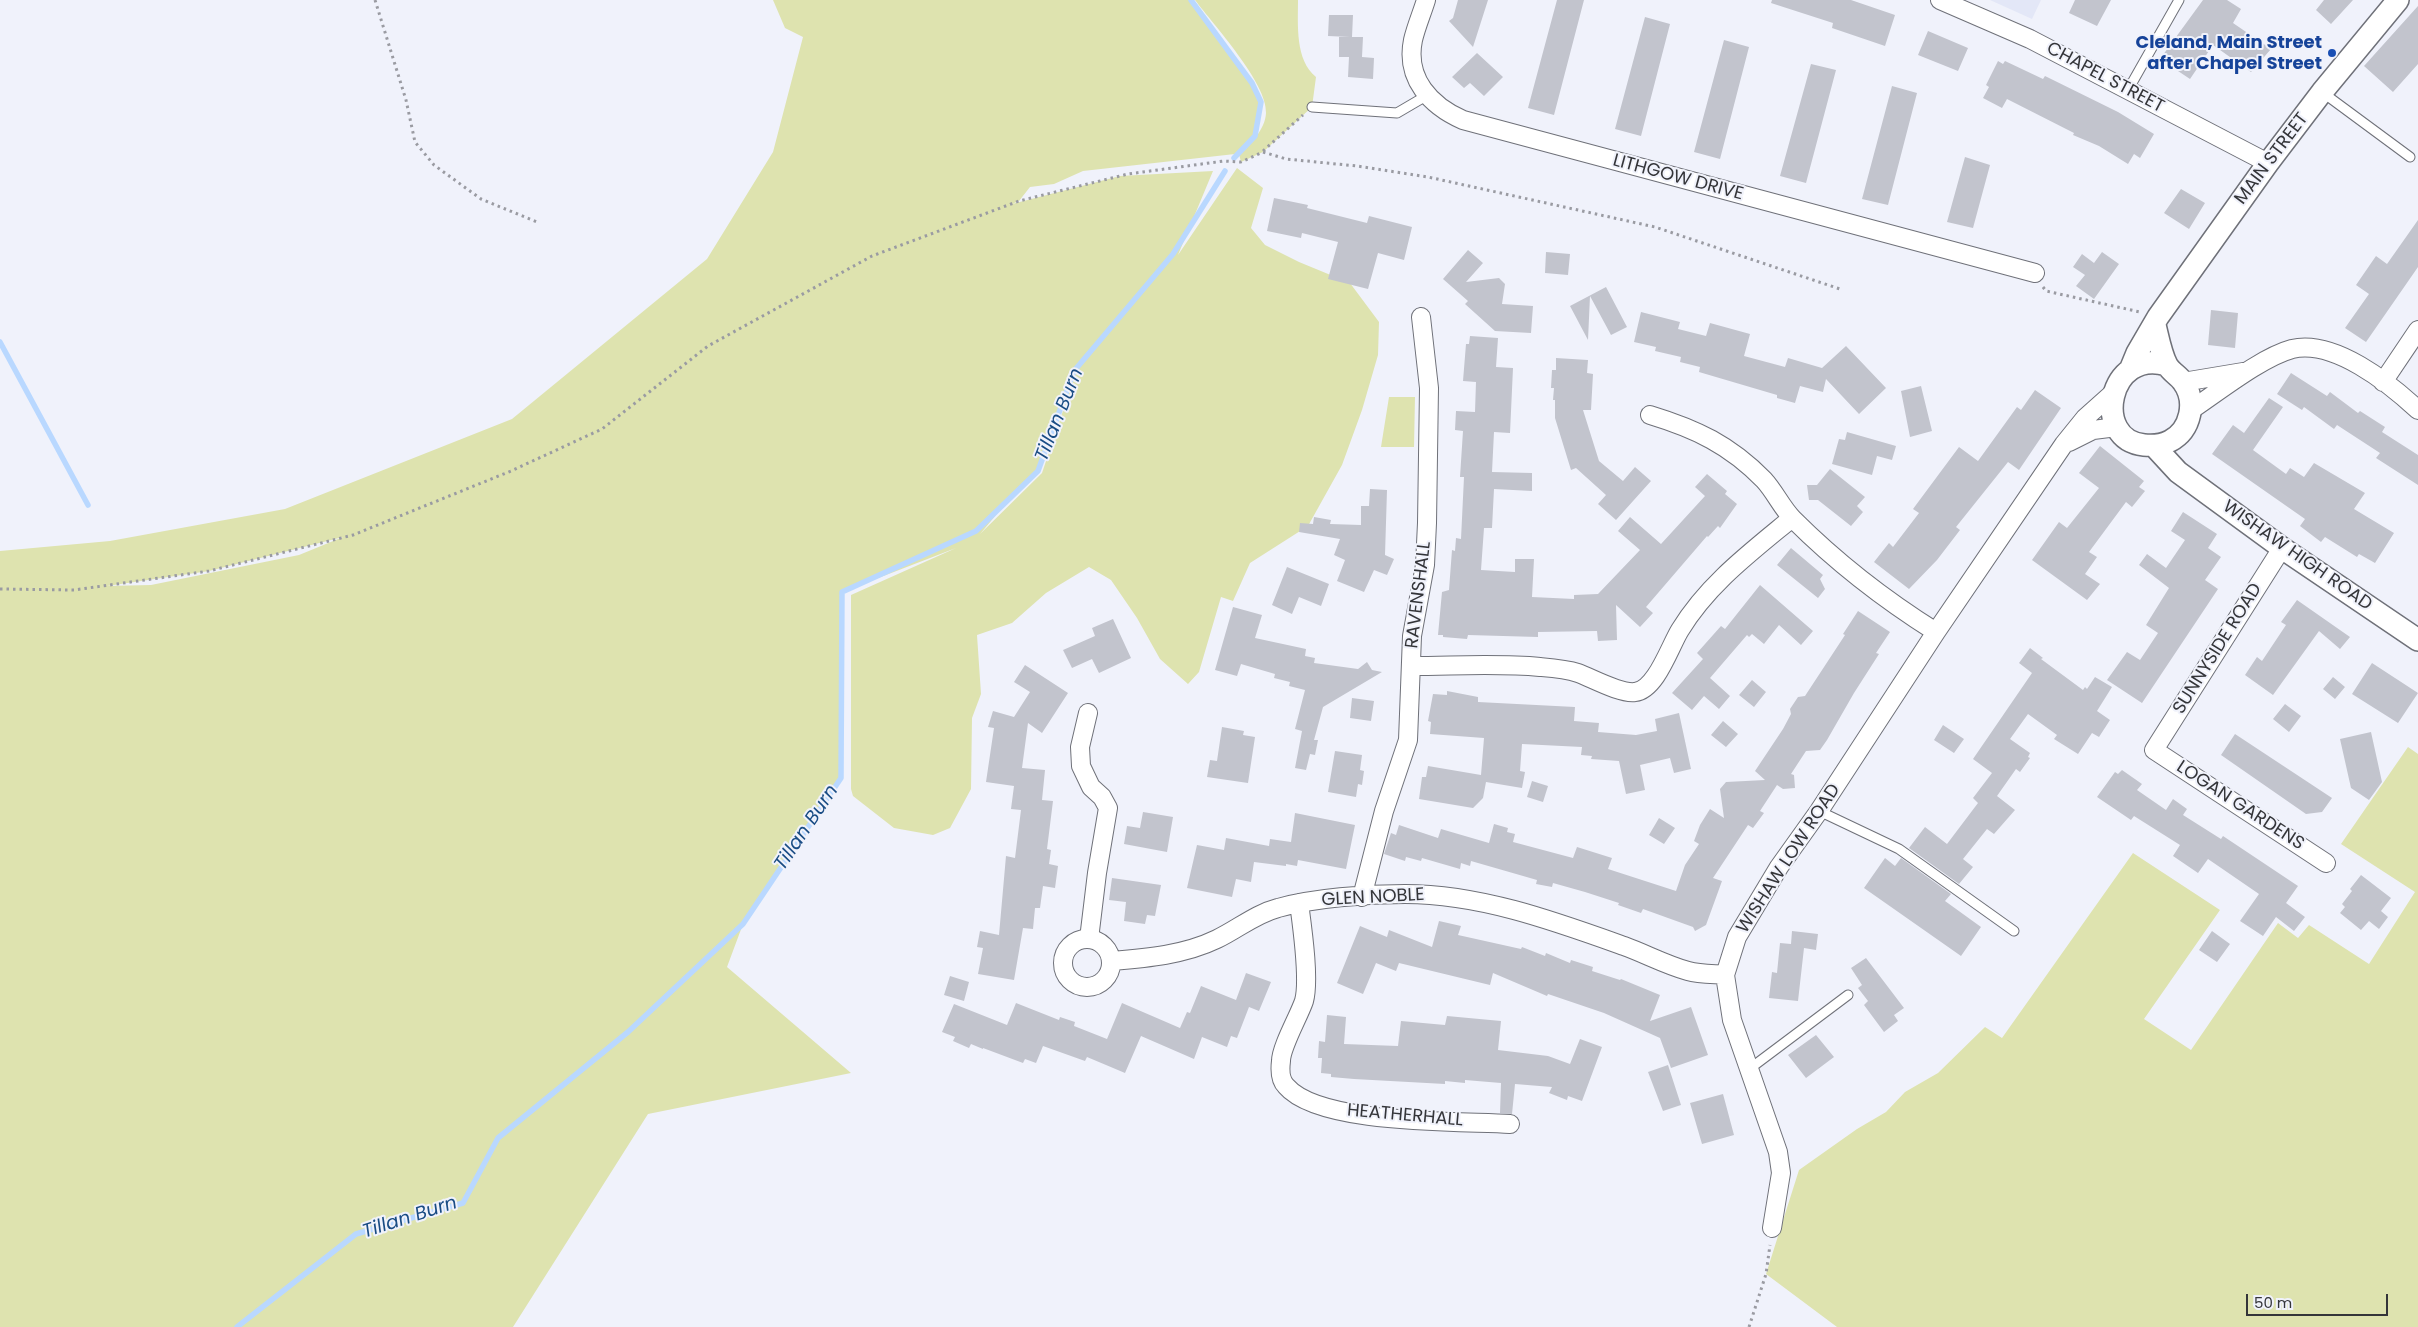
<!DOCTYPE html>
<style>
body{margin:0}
#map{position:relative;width:2418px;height:1327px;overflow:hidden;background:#f0f2fb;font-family:Poppins,sans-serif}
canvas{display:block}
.scale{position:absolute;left:2246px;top:1294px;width:142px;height:22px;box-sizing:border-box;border:2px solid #343539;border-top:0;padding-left:6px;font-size:15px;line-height:18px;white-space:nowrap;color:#343539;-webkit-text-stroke:4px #f0f2fb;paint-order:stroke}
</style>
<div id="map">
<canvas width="2418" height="1327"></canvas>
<div class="scale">50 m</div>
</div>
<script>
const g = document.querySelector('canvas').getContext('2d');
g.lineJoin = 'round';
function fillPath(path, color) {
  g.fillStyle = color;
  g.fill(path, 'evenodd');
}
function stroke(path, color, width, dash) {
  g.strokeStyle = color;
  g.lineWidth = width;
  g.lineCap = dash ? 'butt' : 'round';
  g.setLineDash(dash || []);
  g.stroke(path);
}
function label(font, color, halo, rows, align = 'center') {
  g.font = font + ' Poppins,sans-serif';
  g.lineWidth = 4;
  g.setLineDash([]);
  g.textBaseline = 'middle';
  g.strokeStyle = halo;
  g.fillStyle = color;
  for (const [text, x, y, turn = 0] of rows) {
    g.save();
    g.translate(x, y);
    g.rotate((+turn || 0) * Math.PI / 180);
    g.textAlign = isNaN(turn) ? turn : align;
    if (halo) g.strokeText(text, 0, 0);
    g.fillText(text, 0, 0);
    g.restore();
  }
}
fillPath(new Path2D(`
 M1990,0H2041L2032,19Z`), '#e3e7f7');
fillPath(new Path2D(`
 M773,0H1191L1252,83L1261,104L1253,137L1235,154L1083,171L1054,184L1030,187L1019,201L1012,204L1120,176L1213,171L1178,255L1237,168L1263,188L1251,228L1265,245L1299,262L1350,283L1379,322L1378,355L1362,410L1342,465L1308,526L1250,563L1233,601L1221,597L1199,672L1188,684L1160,659L1137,618L1111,580L1089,567L1046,593L1012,623L977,635L981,694L972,718L971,789L950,828L933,835L894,828L853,796L851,789V595L956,548L842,592L841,778L743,924L727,967L851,1073L648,1114L513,1327H0V551L110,541L285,509L512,419L707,259L773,152L803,37L785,28ZM1071,387L1042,473L980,534L1018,489L1038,471ZM343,537L299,555L151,585L107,586L209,571Z
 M1195,0H1298C1298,25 1295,60 1316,77L1312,107L1263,152L1241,162L1239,154C1251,143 1265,130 1266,113C1268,84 1213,24 1195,0Z
 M1389,397H1415L1414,447H1381Z
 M2408,747L2418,754V1327H1837L1766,1274L1799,1170L1857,1129L1886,1112L1905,1092L1938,1073L1985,1027L2002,1038L2133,853L2220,910L2144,1019L2191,1050L2278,923L2298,938L2309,925L2369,964L2415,892L2341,844Z`), '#dee3af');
stroke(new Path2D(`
 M1191,0L1252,83L1261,102L1255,136L1234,158
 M0,342L88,505
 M237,1327L356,1234L463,1203L498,1138L628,1032L743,924L841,778L842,592L976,531L1038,471L1074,371L1173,254L1225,171`), '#b9d8ff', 5.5);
fillPath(new Path2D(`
 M1458,0H1488L1473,47L1449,21L1453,18Z
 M1557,0H1584L1554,115L1528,108Z
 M1772,0H1851L1895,15L1885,46L1832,28L1833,23L1771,3Z
 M2075,0H2111L2097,26L2069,13Z
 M2203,0H2227L2241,9L2233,23L2271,49L2251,72L2213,45L2190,79L2160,59Z
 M2324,0H2353L2331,24L2316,10Z
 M2418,6V64L2393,92L2364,66Z
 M1329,15H1353L1352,37H1363L1362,57L1374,58L1373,79L1348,77L1349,57H1339V37H1350L1328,36Z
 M1645,17L1670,24L1641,136L1615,129Z
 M1928,31L1968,48L1958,71L1918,55Z
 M1724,40L1749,47L1720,159L1694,152Z
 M1477,53L1503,77L1484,96L1470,83L1464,88L1452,77Z
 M1998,61L2003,64L2005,61L2043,79L2045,76L2118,112L2154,134L2140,158L2134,154L2128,164L2099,146L2073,135L2074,133L2007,99L2002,108L1983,98L1989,87L1986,85Z
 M1811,64L1836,70L1806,183L1780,176Z
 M1892,86L1917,93L1888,205L1862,199Z
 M1965,157L1990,165L1973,228L1947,222Z
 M2181,189L2205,203L2189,229L2164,213Z
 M1274,198L1308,205L1307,208L1367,223L1369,216L1412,227L1404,260L1378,253L1368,289L1328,279L1338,242L1302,233L1301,238L1267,231Z
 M2418,220V267L2366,342L2345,328L2369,294L2356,285L2376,256L2387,264Z
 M1468,250L1483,263L1466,282L1499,278L1505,284L1502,304L1533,306L1531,333L1495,331L1465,304L1468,301L1443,279Z
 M1546,252L1570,254L1568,275L1545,273Z
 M2102,252L2119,264L2094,299L2076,286L2085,275L2073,267L2082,254L2094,263Z
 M1606,287L1627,327L1611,335L1590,296L1588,340L1570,306Z
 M2211,310L2238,313L2235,348L2208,345Z
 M1641,312L1680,322L1678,329L1706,336L1710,323L1750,334L1744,356L1785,367L1788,358L1822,368L1846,346L1886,388L1859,414L1826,379L1823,392L1800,386L1795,403L1777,398V395L1699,372L1700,367L1680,362L1681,357L1655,351L1656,347L1634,342Z
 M1470,336L1498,338L1496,367L1513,368L1510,433L1494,432L1492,472L1532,473V491L1494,489L1492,528H1484L1481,570L1515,572V559H1534L1532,597L1574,599V595L1598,594L1640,550L1618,531L1630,517L1661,544L1705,496L1695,487L1707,474L1727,491L1725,494L1737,504L1720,528L1718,526L1708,537L1707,536L1646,607L1653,613L1640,627L1616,605L1617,640L1598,641L1597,631L1538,632V637L1468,635L1467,639L1443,637V635H1438L1442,592L1449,590L1452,550L1455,551L1456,538L1461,539L1464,477H1460L1463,431L1455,430L1456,411L1475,412L1476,382L1463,381L1466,344H1469Z
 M1556,358L1588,360L1587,373L1593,374L1591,410H1583L1599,461L1623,481L1635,467L1651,481L1616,520L1598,504L1606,495L1576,468L1571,470L1555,418V400H1553L1554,388H1551L1552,370H1556Z
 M2291,373L2327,396L2330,392L2358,413L2360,411L2385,427L2382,432L2418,455V485L2376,458L2380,453L2337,425L2334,429L2304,407L2302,410L2277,394Z
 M1921,386L1932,431L1910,437L1901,391Z
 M2035,390L2061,408L2019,470L2008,462L1956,527L1960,530L1937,560L1909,589L1874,562L1889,543L1893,547L1919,513L1913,509L1959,447L1978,461L2017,407L2021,410Z
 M2269,398L2283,407L2253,450L2286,474L2290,468L2304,477L2314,463L2365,493L2354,509L2394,533L2375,563L2359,554L2357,557L2325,537L2321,542L2300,526L2305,519L2212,454L2233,425L2244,433Z
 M1847,432L1896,446L1892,460L1877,456L1872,475L1832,464L1839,439L1845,440Z
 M2100,446L2144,481L2139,487L2145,491L2132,507L2126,502L2089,552L2097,557L2085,574L2100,584L2087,600L2032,560L2059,522L2067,528L2099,488L2079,473Z
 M1830,469L1865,497L1857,506L1863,512L1851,526L1818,500H1809L1807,485H1817Z
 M1370,489L1387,490L1385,555L1394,559L1387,575L1374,570L1364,592L1337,581L1345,560L1334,555L1340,539L1299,532L1300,523L1313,524L1314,517L1331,520L1330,524L1361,525V506H1369Z
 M2183,512L2217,534L2208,548L2221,557L2205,580L2218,589L2142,703L2107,680L2127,652L2140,660L2158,633L2146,625L2169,588L2139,565L2147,554L2166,568L2185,540L2171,531Z
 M1791,548L1823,575L1820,579L1825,589L1818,598L1777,565Z
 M1287,567L1329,584L1321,606L1299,597L1292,614L1272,605Z
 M1760,585L1813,631L1801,645L1779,625L1764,644L1752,634L1749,637L1747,635L1710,678L1730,696L1719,709L1704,696L1692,710L1672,693L1703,659L1697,653L1721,626L1725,629Z
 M2297,600L2350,637L2340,649L2319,631L2273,695L2245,675L2257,657L2262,661L2286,625L2281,622Z
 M1233,607L1262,615L1255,638L1306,649L1305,656L1315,658L1314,663L1358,669L1367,662L1372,670L1382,672L1323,707L1314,740H1318L1315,755L1310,754L1306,770L1295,768L1302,731L1295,729L1305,690L1289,686L1290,682L1274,678L1275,674L1241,664L1237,676L1215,670Z
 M1858,611L1890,632L1876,653L1879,654L1854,693L1827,740L1820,750L1806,751L1791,774L1794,775L1795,788L1783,789L1777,785L1760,811L1764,813L1753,828L1748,825L1713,878L1722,881L1706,925L1695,931L1693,927L1643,909L1641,913L1618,905L1619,903L1585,892L1553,883L1552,887L1536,884L1537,880L1471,861L1470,866L1461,863L1460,869L1422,858L1421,861L1406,857L1405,861L1384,854L1391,833L1396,835L1399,825L1438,838L1441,829L1489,843L1494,824L1508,828L1507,832L1515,834L1513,842L1573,858L1577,847L1612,858L1608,869L1676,891L1685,865L1699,844L1694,841L1700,825L1710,809L1724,818L1720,789L1726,782L1765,780L1755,771L1783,729L1791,714L1790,709L1798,697L1805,696L1845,635L1843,634Z
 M1113,619L1131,658L1099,673L1092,659L1072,668L1063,650L1095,636L1092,628Z
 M2030,648L2043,658L2041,659L2083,690L2085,687L2087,689L2095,677L2112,687L2097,711L2110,720L2099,737L2092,733L2078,754L2054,739L2057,735L2028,714L2010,739L2030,753L2028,757L2030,758L2020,772L2016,769L1997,796L2015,810L1994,834L1987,829L1963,859L1973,867L1959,884L1909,848L1925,827L1947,844L1978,803L1973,798L1992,773L1973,759L2032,673L2019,663Z
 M2372,663L2418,693L2398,723L2352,694Z
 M1025,665L1068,693L1042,733L1028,723L1022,768L1045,770L1042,800L1053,801L1047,849L1051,850L1049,864L1058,866L1055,888L1043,886L1040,908H1035L1033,929L1023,928L1014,980L978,974L983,948L977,947L980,931L999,935L1006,856L1015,858L1021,810L1011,809L1014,786L986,782L994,728L988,727L993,711L1014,717L1030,692L1014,682Z
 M2333,677L2345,687L2335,699L2323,689Z
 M1752,680L1766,692L1754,707L1739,695Z
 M1447,691L1478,697V702L1575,707L1574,721L1599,723L1598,732L1636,735L1657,731L1655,719L1679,713L1691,769L1674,773L1670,758L1640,765L1645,790L1626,794L1619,761L1591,759L1592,756L1581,755L1582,747L1522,744L1520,771L1525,772L1522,788L1486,782L1483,798L1473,808L1419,799L1422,777H1426L1428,766L1481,775L1484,738L1430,734L1431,722L1428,721L1433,694L1447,695Z
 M1352,698L1374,701L1371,721L1350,718Z
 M2285,704L2301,716L2289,732L2273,719Z
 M1723,721L1738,734L1726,747L1711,735Z
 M1943,725L1964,739L1954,753L1934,740Z
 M1222,727L1244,731L1243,735L1255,737L1248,783L1207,777L1210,760L1217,761Z
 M2371,732L2382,782L2369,800L2351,788L2340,739Z
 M2235,734L2332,798L2322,812L2306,814L2221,755Z
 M1335,751L1362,755L1360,770L1364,771L1362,785L1358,784L1356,797L1328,792Z
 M2122,770L2142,784L2137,790L2166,810L2173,799L2187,809L2183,815L2221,839L2223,836L2298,886L2286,903L2305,917L2294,931L2276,917L2263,936L2240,921L2259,894L2208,859L2198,873L2173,856L2180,845L2134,816L2131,820L2097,797L2115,772L2118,774Z
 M1532,781L1548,786L1543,802L1527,797Z
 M1143,812L1173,817L1167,852L1124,844L1127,826L1140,828Z
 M1295,813L1355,825L1346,869L1298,860L1297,866L1286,864V866L1254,862L1251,882L1236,879L1232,897L1187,888L1197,845L1224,850L1226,838L1269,846L1270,839L1291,842Z
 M1659,818L1675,828L1664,844L1649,835Z
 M1885,858L1895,866L1901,858L1951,894L1945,901L1981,927L1961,956L1864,888Z
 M2361,875L2391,898L2381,911L2388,917L2379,929L2369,921L2361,930L2340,913L2345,907L2342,904L2352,891L2350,889Z
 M1112,878L1161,885L1155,916L1147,915L1145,924L1124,921L1126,902L1109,900Z
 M1439,921L1461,926L1458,935L1521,949L1522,947L1545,956L1546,953L1570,963L1571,960L1593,967L1592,971L1620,980L1621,979L1660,995L1650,1021L1691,1007L1708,1055L1671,1068L1660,1038L1604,1013L1548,994L1547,996L1493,973L1490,985L1399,963L1396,971L1376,963L1363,994L1337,983L1360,926L1387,937L1389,930L1432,947Z
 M1792,931L1818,934L1816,950L1804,948L1798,1001L1769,998L1772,972L1777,973L1780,943L1791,944Z
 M2212,931L2230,944L2217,962L2199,950Z
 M1866,958L1904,1008L1894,1015L1898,1021L1884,1032L1864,1005L1868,1001L1858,988L1862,985L1851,968Z
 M1246,973L1271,982L1259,1011L1249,1007L1237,1038L1231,1036L1227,1047L1202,1037L1194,1059L1141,1036L1125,1073L1087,1057L1085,1061L1043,1046L1036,1063L1025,1059L1023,1063L983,1048V1049L971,1044L969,1048L953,1041L955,1037L942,1032L954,1004L1007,1025L1016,1003L1059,1020L1060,1017L1075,1022L1074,1026L1107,1039L1122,1003L1180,1028L1187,1012L1190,1013L1201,986L1236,1000Z
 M950,976L969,982L964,1001L944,995Z
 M1327,1015L1346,1017L1344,1044L1398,1046L1401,1021L1445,1025L1447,1016L1501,1021L1498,1050L1548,1056L1570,1064L1580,1039L1602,1047L1582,1101L1568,1096L1567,1100L1549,1093L1552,1087L1515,1084L1512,1114L1500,1113L1501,1083L1465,1080V1083L1445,1081V1084L1354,1079L1331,1077V1074L1321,1073L1322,1058H1318L1319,1041L1325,1042Z
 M1816,1035L1834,1057L1806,1078L1788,1055Z
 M1668,1065L1681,1105L1663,1111L1648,1072Z
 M1723,1094L1734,1135L1702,1144L1690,1103Z`), '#c2c4cd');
const service = new Path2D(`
 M2128,90L2179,0
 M2322,92L2410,157
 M1312,107L1397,113L1426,96
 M1819,811L1899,849L2014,931
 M1748,1070L1848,995`);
const minor = new Path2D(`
 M1426,0C1422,13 1416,27 1413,40C1405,79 1431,106 1463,120L2035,273
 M1940,0L2030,39L2268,163
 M2183,382L2243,372
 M2383,382L2418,330
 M2191,410C2218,392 2262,357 2292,349C2334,339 2389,383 2418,410
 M1650,415C1696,429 1730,445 1764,480C1775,492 1782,508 1793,519C1836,562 1885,600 1936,632
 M2069,442L2093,430L2117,427
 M2282,548L2154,750L2326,863
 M1412,666C1454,666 1498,663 1540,667C1552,668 1566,669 1578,673C1592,678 1620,694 1635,692C1656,690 1670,646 1680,630C1708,584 1751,552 1792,518
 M1088,713L1080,747L1081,766L1091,787L1102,797L1108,808L1097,873L1089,939
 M1362,897L1384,811L1408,740L1412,636L1425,565L1427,523L1429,388L1421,317
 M1299,903C1302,926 1310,979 1304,1001C1299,1016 1281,1047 1281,1061C1280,1069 1280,1080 1286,1086C1319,1125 1459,1121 1510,1124
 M1063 963a24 24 0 1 1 48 0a24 24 0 1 1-48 0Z
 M1111,961C1147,958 1184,955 1217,939C1238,929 1255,914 1278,908C1313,898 1367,894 1405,894C1480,894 1554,921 1624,946C1646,954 1666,965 1688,971C1699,974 1713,974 1725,975
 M1772,1228L1781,1173L1778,1152L1732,1020L1725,975L1737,937L1779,867L1819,811L1936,632L2064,444L2085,418L2113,393`);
const tertiary = new Path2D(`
 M2155,325C2158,337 2161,354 2167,365C2171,372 2179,376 2183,382C2197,401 2191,430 2170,441C2162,445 2153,446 2144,445C2091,440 2108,347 2167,365
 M2130,370L2137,353L2158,317L2268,163L2322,92L2398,0
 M2154,446L2178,472L2282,548L2418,640`);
stroke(service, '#6f7179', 11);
stroke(minor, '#6f7179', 20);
stroke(tertiary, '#6f7179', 24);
stroke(new Path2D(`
 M375,0L406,100L415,142L434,165L481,199L537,222
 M1263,151L1303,115
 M2043,287L2046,291L2140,312
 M0,589L74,590L209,571L353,535L511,471L602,429L708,346L872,256L1019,201L1128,174L1224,161L1241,162L1263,152L1286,159L1357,166L1428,177L1655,227L1840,289
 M1749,1327L1766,1274L1770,1245`), '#9a9ba2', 3, [2.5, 4]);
stroke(service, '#fff', 9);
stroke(minor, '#fff', 18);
stroke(tertiary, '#fff', 21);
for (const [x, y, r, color] of [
 [2332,53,5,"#1a4fb4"]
]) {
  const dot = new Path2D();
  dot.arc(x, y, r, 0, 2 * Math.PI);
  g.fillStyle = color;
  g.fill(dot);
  stroke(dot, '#f0f2fb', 2);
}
label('bold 18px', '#164399', '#f0f2fb', [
 ["Cleland, Main Street",2322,43],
 ["after Chapel Street",2322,64]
], 'right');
label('18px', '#343539', '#f0f2fb', [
 ["CHAPEL STREET",2105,78,28],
 ["MAIN STREET",2272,159,-53],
 ["LITHGOW DRIVE",1678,178,15],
 ["WISHAW HIGH ROAD",2297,556,35],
 ["RAVENSHALL",1419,595,-83],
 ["SUNNYSIDE ROAD",2218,649,-58],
 ["LOGAN GARDENS",2240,806,33],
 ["WISHAW LOW ROAD",1789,859,-57],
 ["GLEN NOBLE",1373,898,-3],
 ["HEATHERHALL",1405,1116,5]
]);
label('italic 19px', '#194c84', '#f0f2fb', [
 ["Tillan Burn",1060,415,-68],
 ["Tillan Burn",807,828,-56],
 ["Tillan Burn",410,1218,-18]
]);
</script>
